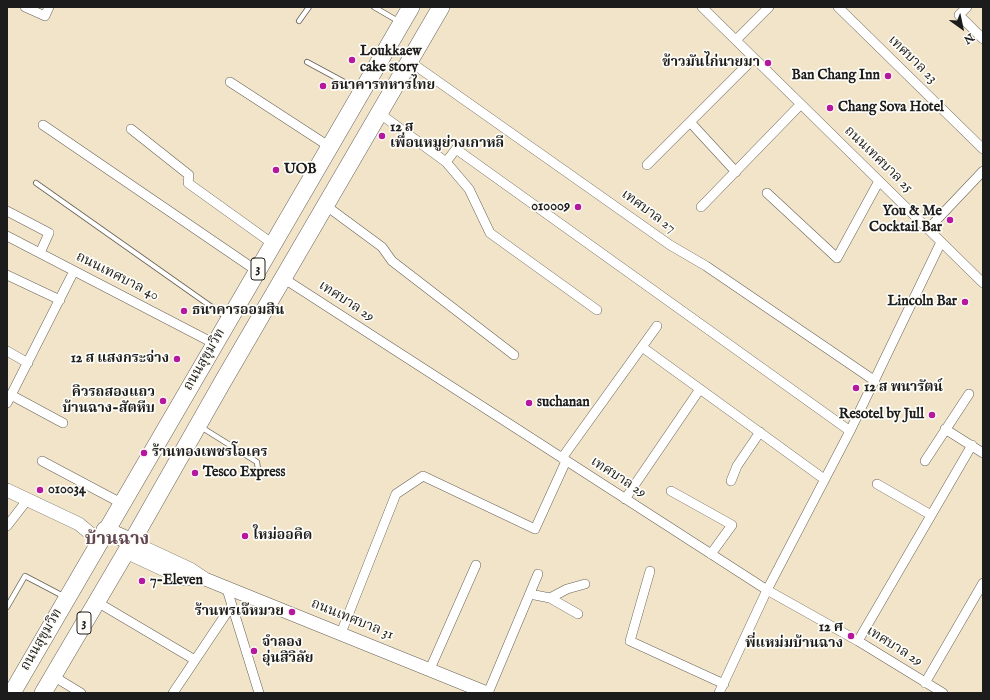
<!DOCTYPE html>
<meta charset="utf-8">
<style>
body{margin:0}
#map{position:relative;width:990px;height:700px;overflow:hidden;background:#f2e4c8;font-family:"IM FELL English",serif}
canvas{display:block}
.frame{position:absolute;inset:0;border:8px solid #1c1c1c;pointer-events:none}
.north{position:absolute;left:942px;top:8px;width:40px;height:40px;-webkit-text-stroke:3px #fdfcf7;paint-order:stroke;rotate:147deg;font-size:11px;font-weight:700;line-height:16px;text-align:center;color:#1c1c1c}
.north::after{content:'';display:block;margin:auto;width:14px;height:18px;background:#1c1c1c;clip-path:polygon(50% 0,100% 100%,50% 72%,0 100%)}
</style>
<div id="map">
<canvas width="990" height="700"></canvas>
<div class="frame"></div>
<div class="north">N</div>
</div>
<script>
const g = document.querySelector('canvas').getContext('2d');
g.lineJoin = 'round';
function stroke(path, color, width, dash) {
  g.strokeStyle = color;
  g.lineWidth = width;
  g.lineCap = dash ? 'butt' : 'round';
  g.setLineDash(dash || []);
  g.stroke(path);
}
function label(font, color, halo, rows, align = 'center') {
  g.font = font + ' "IM FELL English","Noto Serif Thai",serif';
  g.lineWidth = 3.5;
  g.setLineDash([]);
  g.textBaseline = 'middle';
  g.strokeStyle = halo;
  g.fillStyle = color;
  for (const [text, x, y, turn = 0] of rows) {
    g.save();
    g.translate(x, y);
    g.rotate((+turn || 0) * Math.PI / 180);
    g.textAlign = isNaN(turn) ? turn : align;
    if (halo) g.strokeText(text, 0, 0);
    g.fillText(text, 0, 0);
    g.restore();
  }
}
const lane = new Path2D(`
 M374,7L398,21
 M299,21L309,7
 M307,62L359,90
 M36,183L226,317
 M201,427L257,462L259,477
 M7,607L25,576L65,597`);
const street = new Path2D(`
 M25,7L45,16L49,7
 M702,7L983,283
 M838,7L983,149
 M967,7L959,15L983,39
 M736,40L769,7
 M409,61L670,245L706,266L875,381
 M230,82L330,147
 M379,113L446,162L469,189L490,233L597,310
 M690,122L736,172
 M43,125L257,271
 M131,129L189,175L188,183L273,244
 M446,162L456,149L850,431
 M647,165L754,58
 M767,193L837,258L879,181
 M325,205L382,247L392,261L514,355
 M701,207L801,104
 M7,211L49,233L40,253
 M928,229L983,171
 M7,236L215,344
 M7,275L60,300
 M283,278L767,590L858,641L943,693
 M642,347L824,479
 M7,351L28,363
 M11,395L63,423
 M7,403L74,271
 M945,429L983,453
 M562,458L657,326
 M42,461L121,503
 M925,461L969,394
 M731,481L737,466L760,432
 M877,484L931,515
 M671,491L732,525L711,554
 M625,499L700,389
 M7,526L28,499
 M650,571L630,641L724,684
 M226,586L259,693
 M530,594L550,598L567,589L585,584
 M550,598L578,614
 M97,602L195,660
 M341,633L396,494L423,476L535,529L566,461
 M858,641L972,445
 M430,669L476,565
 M53,676L81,693
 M925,683L983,583
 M173,693L232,605
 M488,693L538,574
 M719,693L767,590L850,431L941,242`);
const secondary = new Path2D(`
 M7,490L79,524L99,541
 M132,542L190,569L205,579L487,693
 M126,552L184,579H205`);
const highway = new Path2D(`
 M105,530L132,542
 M12,693L411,7
 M43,693L126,552L222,383L441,7`);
stroke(lane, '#676258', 6);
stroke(street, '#676258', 10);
stroke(secondary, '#676258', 14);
stroke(highway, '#676258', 18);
stroke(lane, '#fff', 4.5);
stroke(street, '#fff', 9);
stroke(secondary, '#fff', 13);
stroke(highway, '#fff', 17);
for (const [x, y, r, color] of [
 [352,60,4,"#b5179e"],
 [768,63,4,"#b5179e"],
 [888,76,4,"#b5179e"],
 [323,86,4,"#b5179e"],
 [830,108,4,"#b5179e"],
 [382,136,4,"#b5179e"],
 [276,170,4,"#b5179e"],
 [578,207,4,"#b5179e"],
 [950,220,4,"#b5179e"],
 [965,302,4,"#b5179e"],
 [184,311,4,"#b5179e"],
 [177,359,4,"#b5179e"],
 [856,388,4,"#b5179e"],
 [163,401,4,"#b5179e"],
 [529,403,4,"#b5179e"],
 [932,415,4,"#b5179e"],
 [144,453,4,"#b5179e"],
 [195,473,4,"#b5179e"],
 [40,490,4,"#b5179e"],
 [245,536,4,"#b5179e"],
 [142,581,4,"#b5179e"],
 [292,612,4,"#b5179e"],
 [851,636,4,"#b5179e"],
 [254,651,4,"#b5179e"]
]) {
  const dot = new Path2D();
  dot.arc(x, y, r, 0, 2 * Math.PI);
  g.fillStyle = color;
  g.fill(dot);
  stroke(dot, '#fdfcf7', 1.5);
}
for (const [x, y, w] of [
 [258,269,14],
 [84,623,14]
]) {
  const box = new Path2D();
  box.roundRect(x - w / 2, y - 11, w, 22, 3);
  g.fillStyle = '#fdfcf7';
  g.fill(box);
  stroke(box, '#1c1c1c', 1);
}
label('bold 13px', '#1c1c1c', null, [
 ["3",258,269],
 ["3",84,623]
]);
label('bold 14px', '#1c1c1c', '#fdfcf7', [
 ["Loukkaew",360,52],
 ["cake story",360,68],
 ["ข้าวมันไก่นายมา",760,63,"right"],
 ["Ban Chang Inn",880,76,"right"],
 ["ธนาคารทหารไทย",331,86],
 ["Chang Sova Hotel",838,108],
 ["12 ส",390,128],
 ["เพื่อนหมูย่างเกาหลี",390,144],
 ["UOB",284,170],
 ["010009",570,207,"right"],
 ["You & Me",942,212,"right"],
 ["Cocktail Bar",942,228,"right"],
 ["Lincoln Bar",957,302,"right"],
 ["ธนาคารออมสิน",192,311],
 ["12 ส แสงกระจ่าง",169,359,"right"],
 ["12 ส พนารัตน์",864,388],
 ["คิวรถสองแถว",155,393,"right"],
 ["บ้านฉาง-สัตหีบ",155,409,"right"],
 ["suchanan",537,403],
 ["Resotel by Jull",924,415,"right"],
 ["ร้านทองเพชรโอเคร",152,453],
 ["Tesco Express",203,473],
 ["010034",48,490],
 ["ใหม่ออคิด",253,536],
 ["7-Eleven",150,581],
 ["ร้านพรเจ๊หมวย",284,612,"right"],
 ["12 ศ",843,628,"right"],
 ["พี่แหม่มบ้านฉาง",843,644,"right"],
 ["จำลอง",262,643],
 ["อุ่นสิวิลัย",262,659]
], 'left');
label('14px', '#1c1c1c', '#fdfcf7', [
 ["เทศบาล 23",912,60,44],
 ["ถนนเทศบาล 25",878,160,44],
 ["เทศบาล 27",648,212,36],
 ["ถนนเทศบาล 40",117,277,27],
 ["เทศบาล 29",346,302,33],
 ["ถนนสุขุมวิท",205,360,-60],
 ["เทศบาล 29",618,478,33],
 ["ถนนเทศบาล 31",352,620,22],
 ["ถนนสุขุมวิท",42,640,-60],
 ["เทศบาล 29",894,647,32]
]);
label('bold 18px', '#604553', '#fdfcf7', [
 ["บ้านฉาง",117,540]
]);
</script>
